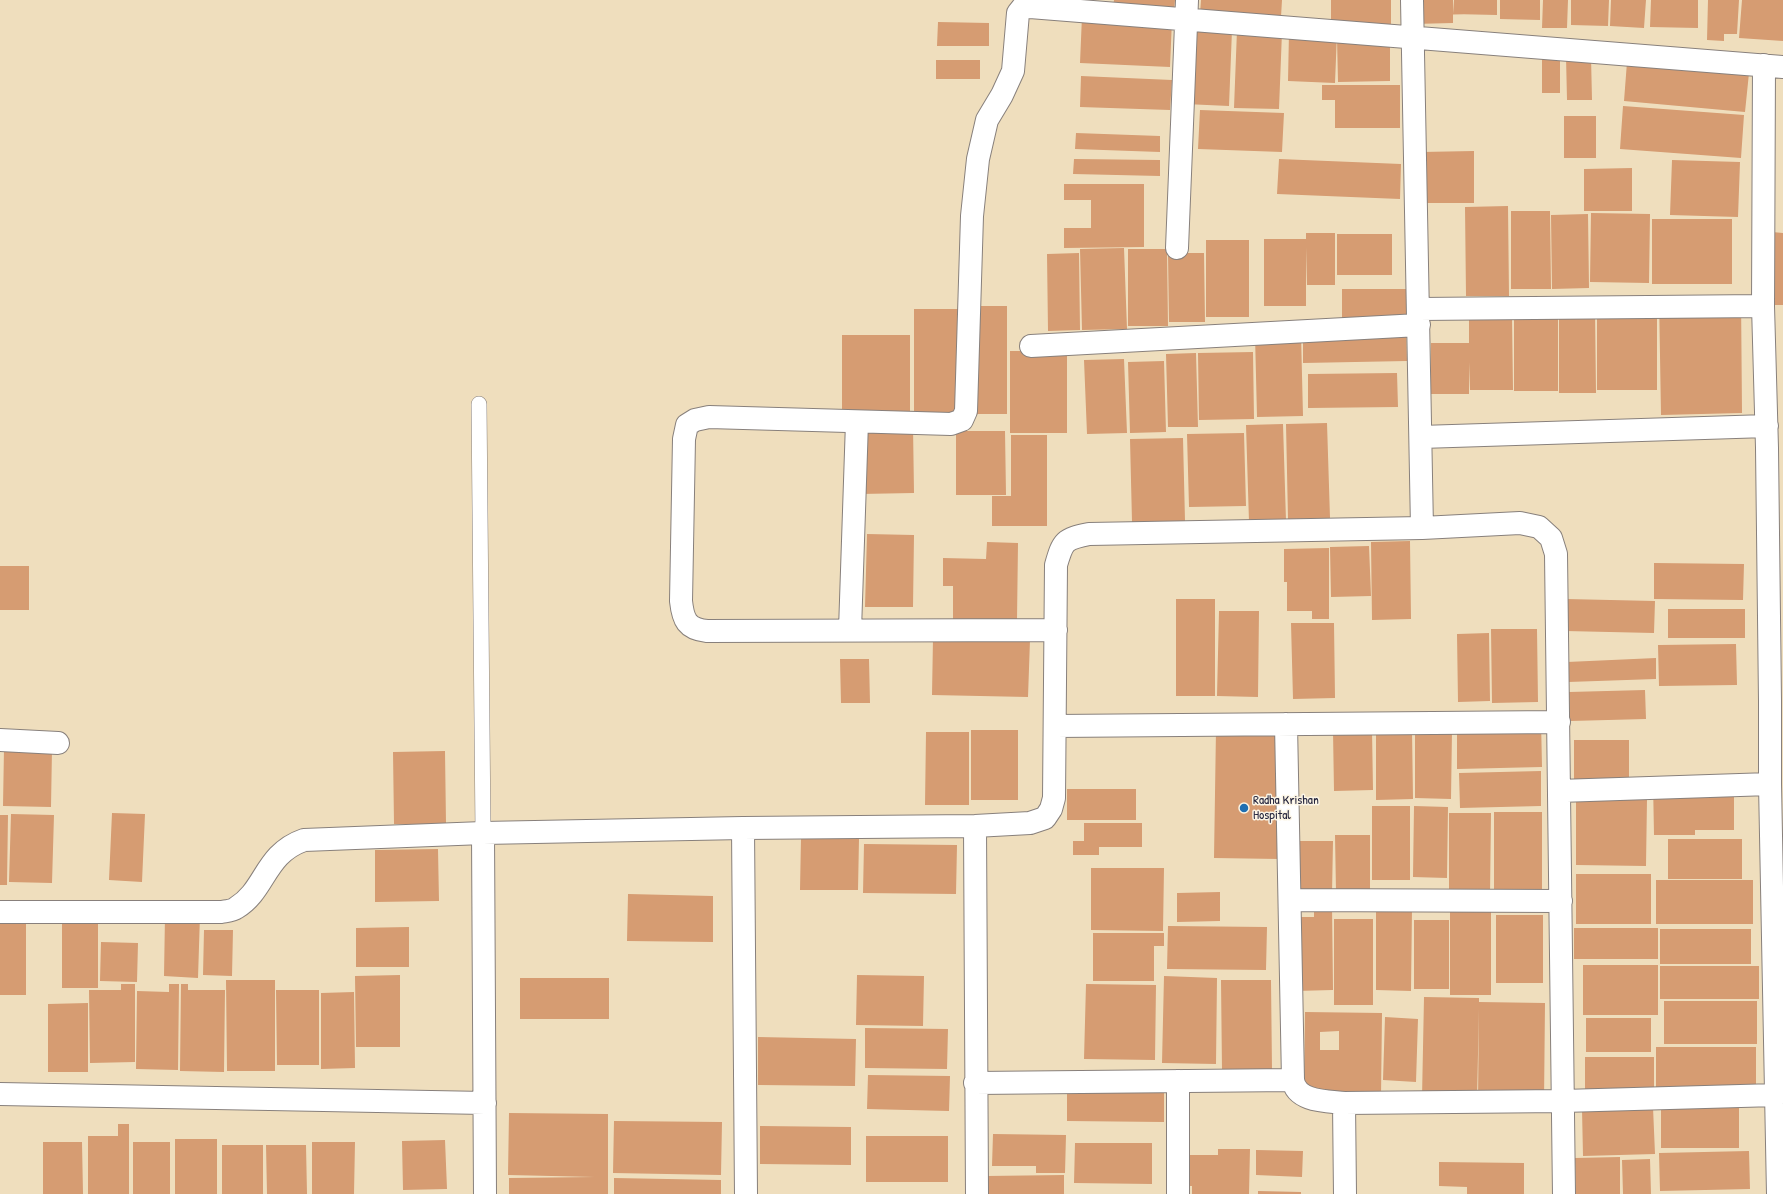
<!DOCTYPE html>
<style>
body{margin:0}
canvas{display:block;background:#efdebd}
</style>
<canvas width="1783" height="1194"></canvas>
<script>
const g = document.querySelector('canvas').getContext('2d');
g.lineJoin = 'round';
function fillPath(path, color) {
  g.fillStyle = color;
  g.fill(path, 'evenodd');
}
function stroke(path, color, width, dash) {
  g.strokeStyle = color;
  g.lineWidth = width;
  g.lineCap = dash ? 'butt' : 'round';
  g.setLineDash(dash || []);
  g.stroke(path);
}
function label(font, color, halo, rows, align = 'center') {
  g.font = font + ' "Patrick Hand",sans-serif';
  g.lineWidth = 3;
  g.setLineDash([]);
  g.textBaseline = 'middle';
  g.strokeStyle = halo;
  g.fillStyle = color;
  for (const [text, x, y, turn = 0] of rows) {
    g.save();
    g.translate(x, y);
    g.rotate((+turn || 0) * Math.PI / 180);
    g.textAlign = isNaN(turn) ? turn : align;
    if (halo) g.strokeText(text, 0, 0);
    g.fillText(text, 0, 0);
    g.restore();
  }
}
fillPath(new Path2D(`
 M1114,0H1175L1174,11L1113,7Z
 M1201,0H1282L1281,17L1200,14Z
 M1331,0H1391V26L1331,25Z
 M1414,0H1453V23L1414,24Z
 M1454,0H1497V15L1453,14Z
 M1500,0H1540V20L1500,19Z
 M1543,0H1568L1567,28H1542Z
 M1571,0H1609L1608,26L1571,25Z
 M1611,0H1646L1644,28L1610,26Z
 M1651,0H1698V28L1650,27Z
 M1708,0H1739L1737,34H1724V41L1707,40Z
 M1742,0H1783V41L1739,38Z
 M1082,16L1172,20L1170,67L1080,63Z
 M938,22L989,23V46H937Z
 M1188,28L1232,30L1229,106L1185,104Z
 M1237,30L1282,32L1279,109L1234,108Z
 M1289,32L1337,33L1335,83L1288,81Z
 M1337,38H1390V81L1338,82Z
 M1542,44H1560V93H1542Z
 M1566,56H1591L1592,100H1567Z
 M936,60H980V79H936Z
 M1627,62L1749,73L1745,112L1624,101Z
 M1081,76L1172,80L1170,110L1080,107Z
 M1322,85H1400V128H1335V100H1322Z
 M1623,106L1744,115L1741,158L1620,149Z
 M1200,110L1284,113L1282,152L1198,149Z
 M1564,116H1596V158H1564Z
 M1076,133L1160,136V152L1075,149Z
 M1474,151V203H1422L1421,152Z
 M1074,159L1160,160V176L1073,174Z
 M1279,159L1401,164L1400,199L1277,194Z
 M1672,160L1740,162L1738,217L1670,215Z
 M1632,168V211H1584V169Z
 M1064,184H1144V247L1064,248V228H1091V200H1064Z
 M1508,206L1509,296H1466L1465,207Z
 M1511,211H1550L1551,289H1511Z
 M1591,213L1650,214L1649,283L1590,282Z
 M1588,214L1589,288L1552,289L1551,215Z
 M1652,219H1732V284H1652Z
 M1772,232L1783,233V305H1769Z
 M1306,233H1335V285H1307L1306,247V306H1264V239H1306Z
 M1337,234H1392V275H1337Z
 M1206,240H1249V317H1206Z
 M1124,248L1127,329L1082,330L1080,249Z
 M1128,249H1167L1168,326H1128Z
 M1079,253L1080,330L1048,331L1047,254Z
 M1168,253H1204L1205,322H1169Z
 M1342,289H1408V324H1342Z
 M1741,295L1742,413L1661,415L1659,296Z
 M1597,300H1657V390H1597Z
 M965,306H1007V414H965Z
 M914,309H961V416H914Z
 M1559,310H1595L1596,393H1559Z
 M1514,311H1558V391H1514Z
 M1512,317L1513,390H1470L1469,362V394H1431V343H1469V318Z
 M1406,327L1407,361L1303,363V329Z
 M1301,334L1303,416L1257,417L1255,335Z
 M842,335H910V416H842Z
 M1010,351H1067V433H1010Z
 M1253,352L1254,419L1199,420L1198,353Z
 M1196,353L1198,427H1168L1166,354Z
 M1124,359L1127,433L1087,434L1084,360Z
 M1164,361L1166,432L1130,433L1128,362Z
 M1397,373L1398,407L1308,408V374Z
 M1327,423L1330,518L1288,519L1286,424Z
 M1283,424L1286,521L1249,522L1246,425Z
 M860,426H913L914,493L860,494Z
 M956,431H1005L1006,495H956Z
 M1244,433L1246,506L1189,507L1187,434Z
 M1011,435H1047V526H992V496H1011Z
 M1183,438L1185,521L1132,522L1130,439Z
 M867,534L914,535L913,607H865Z
 M1410,541L1411,619L1372,620L1371,542Z
 M987,542L1018,543L1017,620L953,619V586H943V558L986,559Z
 M1369,546L1371,596L1331,597L1330,547Z
 M1329,548V619H1312V611H1287V582H1284V549Z
 M1654,563L1744,564L1743,600L1654,599Z
 M0,566H29V610H0Z
 M1176,599H1215V696H1176Z
 M1566,599L1655,601L1654,633L1565,631Z
 M1668,609H1745V638H1668Z
 M1219,611H1259L1258,697L1217,696Z
 M1291,623H1334L1335,698L1293,699Z
 M1491,629H1537L1538,702L1492,703Z
 M1489,633L1490,701L1458,702L1457,634Z
 M933,638L1030,640L1028,697L932,695Z
 M1736,644L1737,685L1659,686L1658,645Z
 M1656,658V679L1568,682L1567,662Z
 M840,659H869L870,703H841Z
 M1645,690L1646,719L1570,721L1569,692Z
 M1541,720L1542,767L1457,769V722Z
 M1216,729L1280,730L1279,859L1214,858Z
 M971,730H1018V800H971Z
 M1372,730L1373,790L1334,791L1333,731Z
 M1376,730H1412L1413,799L1376,800Z
 M1415,730H1452L1451,799L1415,798Z
 M926,732H969V805H925Z
 M1574,740H1629V787H1574Z
 M4,748L52,749L51,807L3,806Z
 M445,751L446,824H394L393,752Z
 M1541,771V806L1460,808L1459,773Z
 M1653,782H1734V830H1695V835H1654Z
 M1067,789H1136V820H1067Z
 M1576,798L1647,799L1646,866L1576,865Z
 M1372,806H1410V880H1372Z
 M1414,806L1448,807L1447,878L1413,877Z
 M1494,812H1542V893H1494Z
 M112,813L145,814L142,882L109,880Z
 M1449,813H1491L1490,896L1449,895Z
 M11,814L54,815L52,883L9,882Z
 M0,815H8L7,885H0Z
 M1084,823H1142V847H1099V855H1073V841H1084Z
 M1335,835H1370V892H1336Z
 M801,838L859,839L858,890H800Z
 M1668,839H1742V879H1668Z
 M1295,841H1333L1332,894L1294,893Z
 M864,844L957,845L956,894L863,893Z
 M438,849L439,901L375,902V850Z
 M1091,868H1164L1163,931L1091,930Z
 M1576,874H1651V924H1576Z
 M1656,880H1753V924H1656Z
 M1220,892V921L1177,922V893Z
 M628,894L713,896V942L627,941Z
 M1314,905H1332L1333,990L1295,991V917H1314Z
 M1450,907H1491V995H1450Z
 M1376,908H1412L1411,991L1376,990Z
 M165,915H200L198,978L164,976Z
 M1496,915H1543V983H1496Z
 M1334,919H1373V1005H1334Z
 M1414,920H1449V989H1414Z
 M0,923H26V995H0Z
 M62,923H98V988H62Z
 M1168,926L1267,927L1266,970L1167,969Z
 M409,927V967H356V928Z
 M1574,928H1658V959H1574Z
 M1660,929H1751V964H1660Z
 M204,930H233L232,976L203,975Z
 M1093,933H1164V946H1154V981H1093Z
 M101,942L138,943L137,982L100,981Z
 M1583,965H1658V1015H1583Z
 M1660,966H1759V999H1660Z
 M400,975V1047H356L355,976Z
 M857,975L924,976L923,1026L856,1025Z
 M1164,976L1217,978L1216,1064L1162,1063Z
 M520,978H609V1019H520Z
 M226,980H275V1071H227Z
 M1221,980H1271L1272,1070L1222,1071Z
 M121,984H135V1062L90,1063L89,990H121Z
 M169,984H179L178,1070L136,1069L137,991L169,992Z
 M181,984H188V990H225L224,1072L180,1071Z
 M1086,984L1156,985L1155,1060L1084,1059Z
 M276,990H319V1065H277Z
 M354,992L355,1068L321,1069V993Z
 M1424,997L1479,998V1002L1545,1003L1544,1102L1478,1101L1479,1008L1477,1099L1422,1098Z
 M1664,1001H1757V1044H1664Z
 M88,1003V1072H48V1004Z
 M1305,1012L1382,1013L1381,1097H1304ZM1339,1031V1050H1320V1032Z
 M1385,1017L1418,1019L1416,1082L1383,1080Z
 M1586,1018H1651V1052H1586Z
 M865,1028L948,1029L947,1069L865,1068Z
 M758,1037L856,1039L855,1086L758,1085Z
 M1656,1047H1756V1090H1656Z
 M1585,1057H1654V1092H1585Z
 M868,1075L950,1076L949,1111L867,1109Z
 M1067,1083L1164,1084V1122L1067,1121Z
 M1661,1101H1739V1148H1661Z
 M1653,1107L1655,1154L1583,1156L1582,1109Z
 M509,1113L608,1114V1194H509V1178L595,1177L508,1175Z
 M614,1121L722,1122L721,1175L613,1173Z
 M118,1124H129V1194H88V1136H118Z
 M760,1126L851,1127V1165L760,1164Z
 M993,1134L1066,1135L1065,1173H1036V1166H992Z
 M866,1136H948V1182H866Z
 M175,1139H217V1194H175Z
 M445,1140L447,1189L403,1190L402,1141Z
 M43,1142H82L83,1194H43Z
 M133,1142H170V1194H133Z
 M312,1142H355L354,1194H312Z
 M1075,1143H1152V1184L1074,1183Z
 M222,1145H263V1194H222Z
 M266,1145H306L307,1194H267Z
 M1218,1149H1250L1249,1194H1192V1186H1186V1155H1218Z
 M1256,1150L1303,1151L1302,1177L1256,1175Z
 M1749,1151L1750,1189L1660,1191L1659,1153Z
 M1620,1157V1194H1576L1575,1158Z
 M1650,1159L1651,1194H1623L1622,1160Z
 M1439,1162L1524,1163V1194H1467V1187L1439,1186Z
 M1064,1175V1194H986V1176Z
 M614,1178L721,1180V1194H614Z
 M1258,1191L1301,1192V1194H1258Z`), '#d69c72');
const lane = new Path2D(`
 M479,404L483,833`);
const street = new Path2D(`
 M1412,0L1422,528
 M1764,65L1763,306L1767,448L1770,701V784L1778,1194
 M1177,248L1187,0
 M1419,309L1763,306
 M1031,346L1419,325
 M1421,437L1767,426
 M850,630L857,422
 M1056,630L707,631C687,629 683,620 681,601L684,439L687,425L695,420L709,417L951,424L962,420L966,411L972,216L978,159L987,120L1002,95L1013,71L1018,13L1022,8L1030,7L1783,67
 M1286,724L1293,1080C1296,1102 1327,1101 1344,1103L1563,1101L1776,1095
 M1055,726L1559,722
 M0,740L58,743
 M1559,791L1770,784
 M975,826L977,1194
 M743,828L746,1194
 M483,833L485,1194
 M1290,900L1561,901
 M0,912H221C226,911 232,911 236,908C266,890 264,854 304,840L483,833L743,828L975,826L1030,823L1045,818L1051,809L1054,798L1056,565C1063,541 1064,539 1089,534L1422,528L1520,523L1539,527L1551,538L1556,554L1564,1194
 M1178,1081V1194
 M975,1083L1293,1080
 M0,1094L485,1103
 M1344,1103L1345,1194`);
stroke(lane, '#88807c', 16);
stroke(street, '#88807c', 24);
stroke(lane, '#fff', 15);
stroke(street, '#fff', 22);
for (const [x, y, r, color] of [
 [1244,808,5,"#1f6fb2"]
]) {
  const dot = new Path2D();
  dot.arc(x, y, r, 0, 2 * Math.PI);
  g.fillStyle = color;
  g.fill(dot);
  stroke(dot, '#fcf5e5', 1.5);
}
label('13px', '#22223b', '#fcf5e5', [
 ["Radha Krishan",1253,801],
 ["Hospital",1253,816]
], 'left');
</script>
